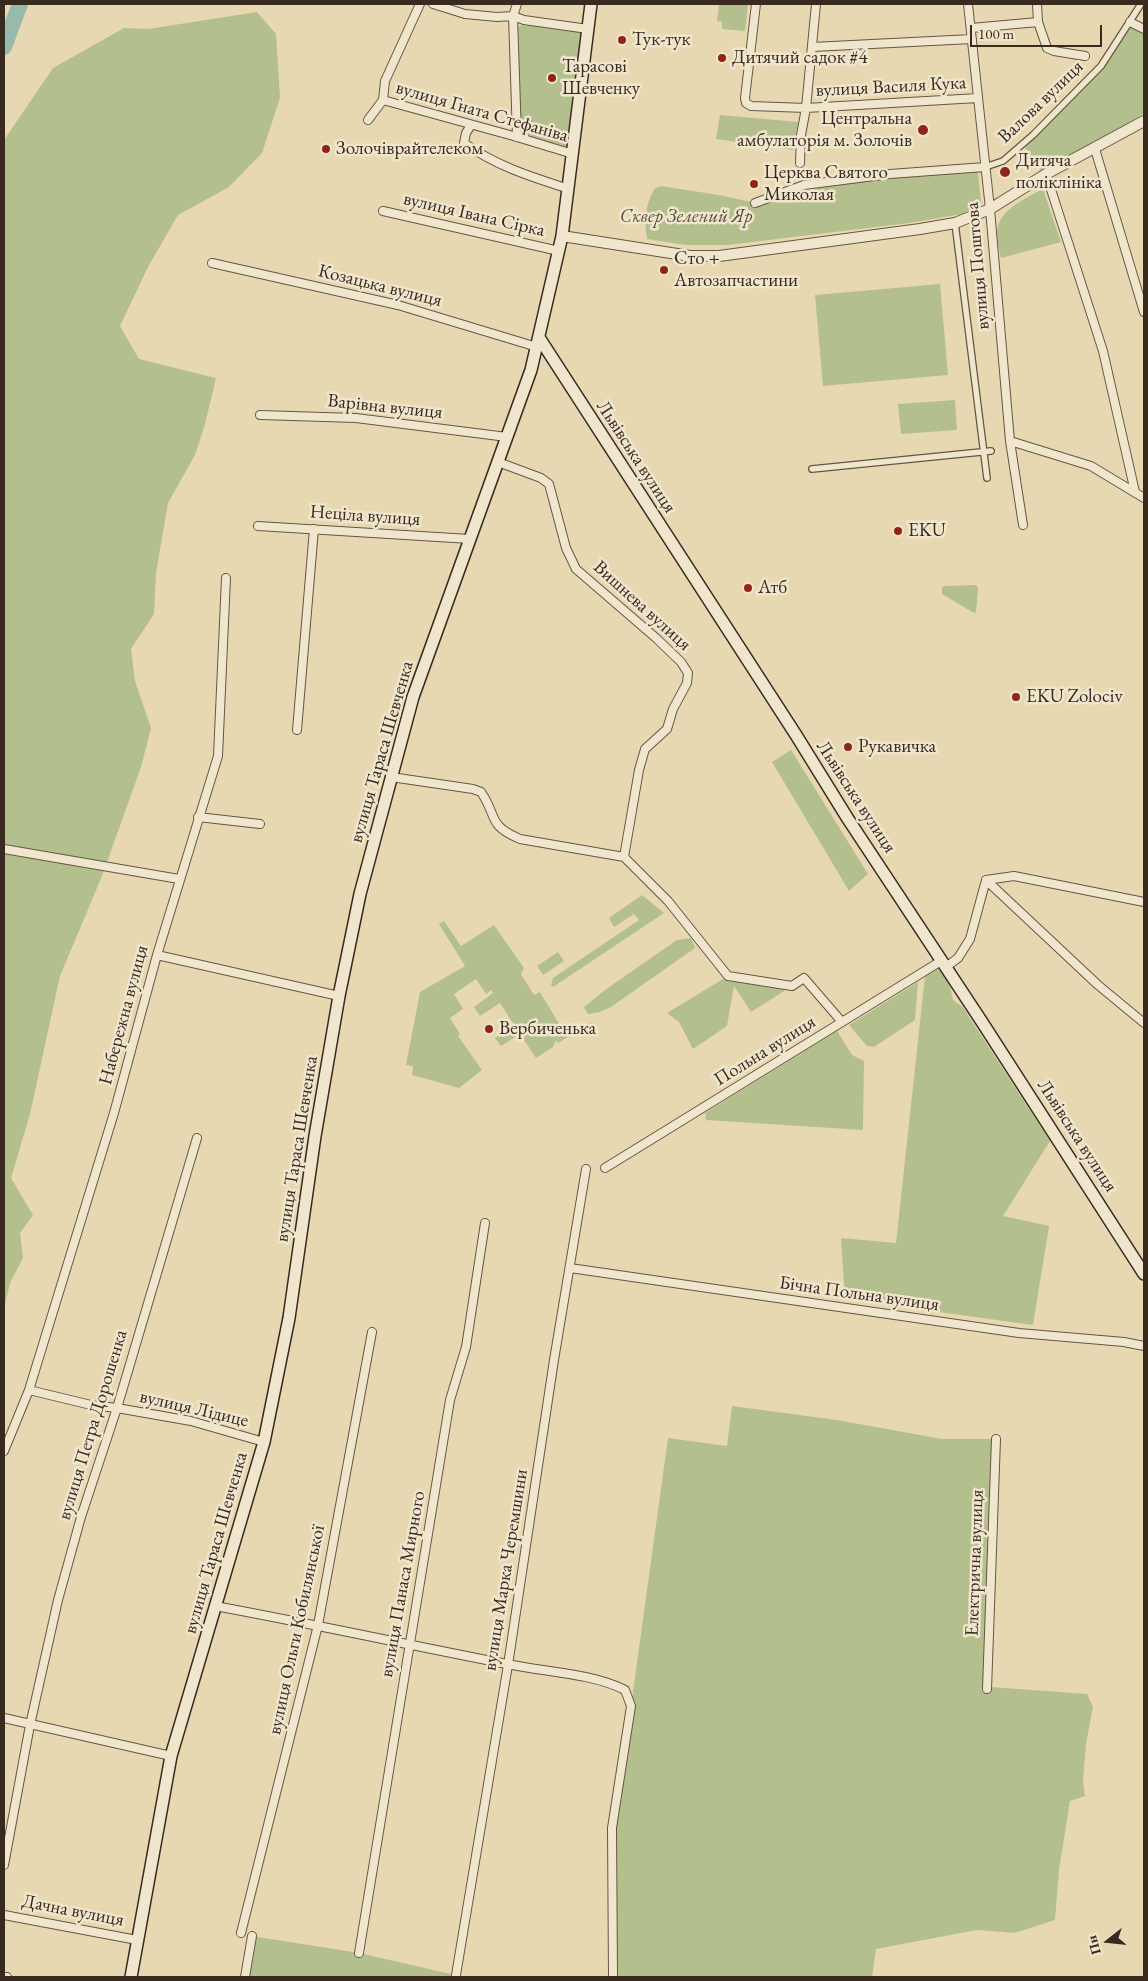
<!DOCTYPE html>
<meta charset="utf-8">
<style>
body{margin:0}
#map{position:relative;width:1148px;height:1981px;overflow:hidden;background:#e8d8b2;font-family:"EB Garamond",serif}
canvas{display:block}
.frame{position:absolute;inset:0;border:5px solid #392a20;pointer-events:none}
.north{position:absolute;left:1083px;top:1916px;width:50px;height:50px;-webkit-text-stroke:4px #f0e6cd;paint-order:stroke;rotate:254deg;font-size:14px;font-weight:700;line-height:20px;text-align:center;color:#392a20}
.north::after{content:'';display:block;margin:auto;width:18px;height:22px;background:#392a20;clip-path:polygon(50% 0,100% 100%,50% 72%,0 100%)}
.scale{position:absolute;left:970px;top:25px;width:132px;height:22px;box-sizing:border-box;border:2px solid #392a20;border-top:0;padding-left:6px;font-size:15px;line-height:18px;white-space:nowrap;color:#392a20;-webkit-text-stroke:4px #f0e6cd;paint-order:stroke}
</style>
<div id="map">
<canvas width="1148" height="1981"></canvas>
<div class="frame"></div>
<div class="north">Пн</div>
<div class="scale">100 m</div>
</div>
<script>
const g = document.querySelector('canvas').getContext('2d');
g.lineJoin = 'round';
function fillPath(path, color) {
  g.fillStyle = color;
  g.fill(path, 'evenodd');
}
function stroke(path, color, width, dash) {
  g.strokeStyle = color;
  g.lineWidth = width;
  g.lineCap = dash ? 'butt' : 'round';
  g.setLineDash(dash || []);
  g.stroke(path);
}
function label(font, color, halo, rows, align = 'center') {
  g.font = font + ' "EB Garamond",serif';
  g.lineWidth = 5;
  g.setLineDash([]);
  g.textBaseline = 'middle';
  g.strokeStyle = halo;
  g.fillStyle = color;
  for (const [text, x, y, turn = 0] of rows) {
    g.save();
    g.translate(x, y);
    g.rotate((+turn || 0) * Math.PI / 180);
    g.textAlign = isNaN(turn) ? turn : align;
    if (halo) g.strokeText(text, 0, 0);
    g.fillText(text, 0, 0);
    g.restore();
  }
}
fillPath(new Path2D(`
 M719,4H748L745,31L722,29V22L717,21Z
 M257,12L276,34L280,98L262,153L229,187L178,215L148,267L120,326L139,359L216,378L205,424L195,455L168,503L156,573L154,614L131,649L135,681L151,728L141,767L102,876L60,976L30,1114L11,1178L33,1215L20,1233L23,1258L10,1283L4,1309V140L53,68L124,28L148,29Z
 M522,25L583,30L567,147L521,133L515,35L516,28Z
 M1131,27L1144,35V113L1092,148L1042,172L1025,148Z
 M720,115L798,122L793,150L716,139Z
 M967,170L978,172L981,203L962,214L909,223L728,245H685L647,239C644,220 645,205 655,188L661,186L719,195L751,202L872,177Z
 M1043,189L1061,242L1001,258C999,250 997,242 997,234C996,211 1026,198 1043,189Z
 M940,284L948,375L823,386L815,295Z
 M955,400L957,430L901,434L898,404Z
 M976,585L978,588L976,612L974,613L942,594V588L944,586Z
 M791,750L868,874L849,891L772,762Z
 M642,895L664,913L553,987L551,985L553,978L639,920L634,914L614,927L609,918Z
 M444,921L461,946L494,925L524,968L521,974L534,995L540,992L561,1027L587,1025L597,1020L558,1043L556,1040L553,1047L536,1058L520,1034L501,1046L495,1038L514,1025L500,1003L480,1016L474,1007L493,993L491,990L486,994L476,979L454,994L463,1009L450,1018L460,1034L458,1036L482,1070L459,1088L412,1075L413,1066L406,1065L420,992L465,966L439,924Z
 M691,938L695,948L611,1007L600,1012L588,1014L584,1007L605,990L677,940Z
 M558,952L564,961L543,975L537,966Z
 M938,969C942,974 948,981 950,987C954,999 949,999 962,1006L1050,1141L1003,1216L1049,1226L1033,1325L845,1299L841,1238L896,1243L925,976Z
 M728,976L792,986L751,1012L734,986L727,1026L693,1049L679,1022L667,1013Z
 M918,982L915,1020L874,1047L867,1046L849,1025Z
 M837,1031L852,1055L864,1061L863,1130L706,1120L705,1113Z
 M732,1406L837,1420L942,1439H996L991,1687L1087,1694L1093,1707L1086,1744L1083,1781L1085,1796L1070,1801L1059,1870L1055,1920L1015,1933L977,1930L876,1949L872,1977H613L612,1828L631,1706L668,1438L727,1446Z
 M252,1936L359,1953L464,1977H245Z`), '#b4bf8e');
stroke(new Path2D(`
 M4,47L20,4`), '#97baad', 16);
const pedestrian = new Path2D(`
 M985,167L1003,161L1033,135L1101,66L1141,4
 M955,223L987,478
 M812,469L991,451`);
const minor = new Path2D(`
 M433,4L465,14L497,17L513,16L524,20L588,29
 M756,4L745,98L746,103L751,106L806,108L978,98
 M968,4L990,209L1010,441L1023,525
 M1037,4L1038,22
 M1130,22L1144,29
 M971,28L1038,22L1047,48L1054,51L1085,56
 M812,47L972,39
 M383,100L517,137L573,154
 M368,120L383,100L385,81L420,4
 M471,125L466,133L464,143C496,166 532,177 569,189
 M517,137L513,16L517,4
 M1095,149L1144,312
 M800,163L801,135L806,108L816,4
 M1046,174L1103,351L1135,492
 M755,203L804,185L890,174L985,167
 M383,211L559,251
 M212,263L398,305L537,347
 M260,415L356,418L507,437
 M1010,441L1091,466L1144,498
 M498,462L541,478L549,484L566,548L576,569L656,638L681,662L688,673L687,683L673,709L667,729L645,749L639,770L624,857
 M258,526L470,539
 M297,730L314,529
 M391,777L473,789L481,792C498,817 487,825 520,839L624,857L668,901L728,976L792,986L804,978L842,1022
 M198,817L260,824
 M4,849L179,879
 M986,880L1098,985L1144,1023
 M986,880L1014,876L1144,902
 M157,955L339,996
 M946,967L958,958L970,939L986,880
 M605,1168L941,961
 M570,1268L1019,1333L1124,1342L1144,1346
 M29,1390L91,1405L117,1408L191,1421L264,1442
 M4,1451L29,1390L114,1113L157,955L218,756L226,578
 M215,1606C313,1624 409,1645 507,1664C545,1672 591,1673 625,1690L631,1706L612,1828L613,1977
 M987,1689L996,1439
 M4,1718L171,1756
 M4,1865L30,1725L58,1600L81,1517L117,1408L197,1138
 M4,1915L137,1940
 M241,1933L318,1625L372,1332
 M359,1953L450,1400L466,1347L485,1223
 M456,1975L508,1665L554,1360L586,1169
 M4,1977H7
 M245,1977L252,1936`);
const tertiary = new Path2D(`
 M562,236L690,256H719L920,229L955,223L990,209L1046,174L1144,121`);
const secondary = new Path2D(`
 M540,339L796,735L848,819L982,1022L1144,1274
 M131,1977L171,1756L264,1442L289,1318L315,1136L339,996L360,894L413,697L531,370L562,236L591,4`);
stroke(pedestrian, '#655644', 8);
stroke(minor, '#655644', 10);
stroke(tertiary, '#655644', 12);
stroke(secondary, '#392a20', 14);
stroke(pedestrian, '#f0e6cd', 5.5);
stroke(minor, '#f0e6cd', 8);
stroke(tertiary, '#f0e6cd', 10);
stroke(secondary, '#f0e6cd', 11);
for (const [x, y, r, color] of [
 [622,40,5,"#8f2418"],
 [722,58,5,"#8f2418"],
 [552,78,5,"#8f2418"],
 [923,130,6,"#8f2418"],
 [326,149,5,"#8f2418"],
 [1005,172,6,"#8f2418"],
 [754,184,5,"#8f2418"],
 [664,270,5,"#8f2418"],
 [898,531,5,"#8f2418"],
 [748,588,5,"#8f2418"],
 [1016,697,5,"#8f2418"],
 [848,747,5,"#8f2418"],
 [489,1029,5,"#8f2418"]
]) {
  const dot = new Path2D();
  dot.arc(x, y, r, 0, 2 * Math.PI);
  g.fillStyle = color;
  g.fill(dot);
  stroke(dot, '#f0e6cd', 2);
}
label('19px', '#392a20', '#f0e6cd', [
 ["Тук-тук",632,40],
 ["Дитячий садок #4",732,58],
 ["Тарасові",562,67],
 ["Шевченку",562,89],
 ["Центральна",912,119,"right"],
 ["амбулаторія м. Золочів",912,141,"right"],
 ["Золочіврайтелеком",336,149],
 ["Дитяча",1016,161],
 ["поліклініка",1016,183],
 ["Церква Святого",764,173],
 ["Миколая",764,195],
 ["Сто +",674,259],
 ["Автозапчастини",674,281],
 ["EKU",908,531],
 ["Атб",758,588],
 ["EKU Zolociv",1026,697],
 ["Рукавичка",858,747],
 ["Вербиченька",499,1029]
], 'left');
label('19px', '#392a20', '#f0e6cd', [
 ["вулиця Василя Кука",891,87,-3],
 ["Валова вулиця",1041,102,-44],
 ["вулиця Гната Стефаніва",482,112,16],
 ["вулиця Івана Сірка",474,215,13],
 ["вулиця Поштова",978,266,-95],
 ["Козацька вулиця",380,286,14],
 ["Варівна вулиця",385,407,6],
 ["Львівська вулиця",636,457,57],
 ["Неціла вулиця",365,516,4],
 ["Вишнева вулиця",642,606,42],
 ["вулиця Тараса Шевченка",382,752,-74],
 ["Львівська вулиця",856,797,57],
 ["Набережна вулиця",124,1015,-75],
 ["Польна вулиця",765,1051,-32],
 ["Львівська вулиця",1077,1136,57],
 ["вулиця Тараса Шевченка",297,1149,-81],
 ["Бічна Польна вулиця",859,1294,8],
 ["вулиця Лідице",194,1409,13],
 ["вулиця Петра Дорошенка",93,1425,-73],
 ["вулиця Тараса Шевченка",216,1543,-74],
 ["Електрична вулиця",975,1563,-88],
 ["вулиця Марка Черемшини",506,1570,-81],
 ["вулиця Панаса Мирного",403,1584,-80],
 ["вулиця Ольги Кобилянської",297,1630,-78],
 ["Дачна вулиця",73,1911,11]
]);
label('italic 19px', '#584f3c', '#f0e6cd', [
 ["Сквер Зелений Яр",686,217]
]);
</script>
